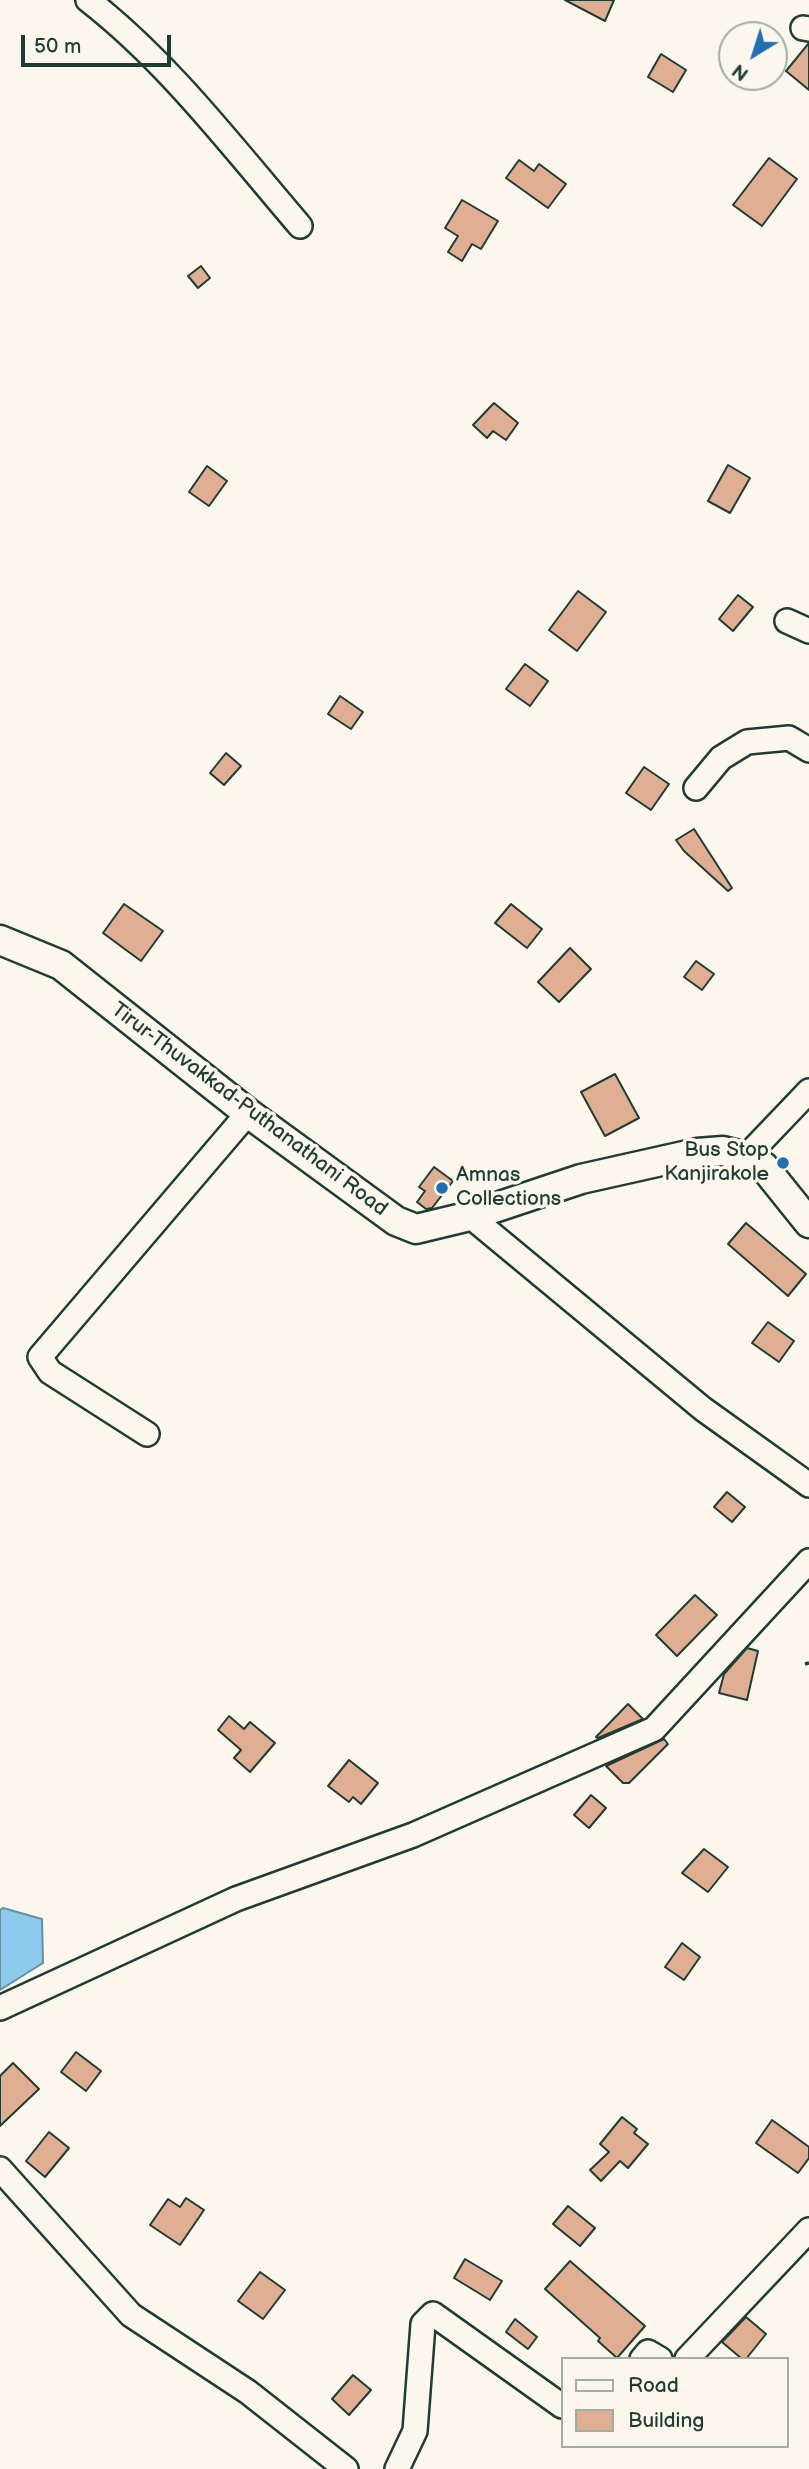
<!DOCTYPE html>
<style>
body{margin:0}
#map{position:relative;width:809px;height:2469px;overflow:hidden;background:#fbf7ec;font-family:"Balsamiq Sans",sans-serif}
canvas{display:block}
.legend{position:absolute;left:561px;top:2357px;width:228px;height:91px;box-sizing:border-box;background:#fbf7ec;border:2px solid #a3ada2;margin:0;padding:9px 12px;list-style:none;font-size:21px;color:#1f3d34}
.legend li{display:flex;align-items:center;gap:14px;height:35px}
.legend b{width:35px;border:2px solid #a3ada2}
.north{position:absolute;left:718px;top:21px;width:70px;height:70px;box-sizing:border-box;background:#fbf7ec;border:2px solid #a3ada2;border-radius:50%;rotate:218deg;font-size:19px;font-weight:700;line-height:28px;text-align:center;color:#1f3d34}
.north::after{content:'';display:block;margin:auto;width:24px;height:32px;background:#1f6fb2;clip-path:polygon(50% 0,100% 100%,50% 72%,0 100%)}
.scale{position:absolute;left:21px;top:35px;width:150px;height:32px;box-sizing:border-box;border:4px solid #1f3d34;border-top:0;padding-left:9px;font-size:21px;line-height:24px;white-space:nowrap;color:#1f3d34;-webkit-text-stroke:5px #fbf7ec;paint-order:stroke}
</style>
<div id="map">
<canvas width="809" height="2469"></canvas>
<ul class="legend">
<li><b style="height:9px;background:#fbf7ec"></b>Road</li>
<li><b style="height:19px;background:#e0ae92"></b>Building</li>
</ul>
<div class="north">N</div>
<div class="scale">50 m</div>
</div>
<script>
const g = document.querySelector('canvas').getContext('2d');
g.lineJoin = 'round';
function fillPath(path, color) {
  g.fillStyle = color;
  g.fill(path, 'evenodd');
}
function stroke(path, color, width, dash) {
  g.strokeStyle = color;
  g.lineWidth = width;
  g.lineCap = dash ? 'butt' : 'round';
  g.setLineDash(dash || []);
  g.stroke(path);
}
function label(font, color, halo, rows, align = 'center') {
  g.font = font + ' "Balsamiq Sans",sans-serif';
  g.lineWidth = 7;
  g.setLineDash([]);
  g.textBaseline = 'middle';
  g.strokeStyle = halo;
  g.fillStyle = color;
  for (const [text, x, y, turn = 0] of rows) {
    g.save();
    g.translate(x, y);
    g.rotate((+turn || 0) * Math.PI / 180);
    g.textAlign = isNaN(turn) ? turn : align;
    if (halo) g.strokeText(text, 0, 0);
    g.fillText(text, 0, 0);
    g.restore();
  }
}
const water = new Path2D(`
 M3,1908L42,1919L43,1963L0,1990V1910Z`);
fillPath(water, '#8ec9ee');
stroke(water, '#6291a4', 2);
const building = new Path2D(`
 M565,0H614L605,21Z
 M809,43V90L786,71Z
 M661,54L686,70L673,92L648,77Z
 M769,158L797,179L762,226L733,205Z
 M519,160L534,171L539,164L566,184L548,208L506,178Z
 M462,200L498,221L481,249L472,244L462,261L448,252L458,236L445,228Z
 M201,266L210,278L198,288L188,276Z
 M494,403L518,423L506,440L493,431L487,438L473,425Z
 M728,465L750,478L730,513L708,501Z
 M207,466L227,481L209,506L189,492Z
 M578,591L606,612L577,651L549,630Z
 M738,595L753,607L733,631L719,619Z
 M525,664L548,681L530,706L506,689Z
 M340,696L363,712L351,729L328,714Z
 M226,753L241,766L224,785L210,773Z
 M644,767L669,784L651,810L626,793Z
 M694,829L732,888L728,891L684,851L676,840Z
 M124,904L163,931L141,961L103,933Z
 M511,904L542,929L527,948L495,923Z
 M570,948L591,969L559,1002L538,982Z
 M696,961L714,974L702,990L684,977Z
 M615,1074L639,1118L605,1136L581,1092Z
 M434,1167L453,1181L432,1208L426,1209L417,1202L425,1191L419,1187Z
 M746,1223L806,1274L788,1296L728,1244Z
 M768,1322L794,1341L779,1362L752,1343Z
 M727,1492L745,1507L732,1522L714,1507Z
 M695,1595L717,1615L677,1656L656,1635Z
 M747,1648L758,1651L747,1700L719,1693L724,1674Z
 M628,1704L643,1719L598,1738L596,1737Z
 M229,1716L244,1729L250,1722L275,1743L250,1772L234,1758L241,1750L218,1730Z
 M664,1739L668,1744L629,1783H623L606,1766Z
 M349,1760L378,1783L361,1804L353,1797L349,1802L328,1786Z
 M591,1795L606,1808L589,1828L574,1815Z
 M704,1849L728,1867L708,1892L682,1873Z
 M682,1943L700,1957L684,1980L665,1967Z
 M76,2052L101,2071L86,2091L61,2072Z
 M13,2063L39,2089L0,2126V2076Z
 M622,2117L637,2129L634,2133L648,2144L628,2168L620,2161L601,2181L590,2170L609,2152L600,2144Z
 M772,2120L809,2147V2158L798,2173L756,2143Z
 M49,2132L69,2148L45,2177L26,2161Z
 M186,2198L204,2210L180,2245L150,2225L168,2199L180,2207Z
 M568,2206L595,2228L580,2246L553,2224Z
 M465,2259L502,2281L490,2300L454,2278Z
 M570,2261L645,2326L617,2358L598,2341L600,2338L545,2289Z
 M260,2272L285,2290L263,2319L238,2301Z
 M746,2317L766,2334L746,2359H742L722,2342Z
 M515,2319L537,2337L528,2349L506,2332Z
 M353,2375L371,2390L349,2415L332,2399Z`);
fillPath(building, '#e0ae92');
stroke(building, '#1f3d34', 2);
const minor = new Path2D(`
 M88,0C168,62 234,149 300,226
 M803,28L809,29
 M787,621L809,631
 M696,788L721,758L747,742L789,738L809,750
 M746,1157L809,1091
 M470,1216L703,1409L809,1485
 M147,1434L50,1372L40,1357L248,1113
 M0,2008L236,1899L413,1835L654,1729L809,1561
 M0,2169L131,2315L248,2392L346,2469
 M642,2359L648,2352L660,2359
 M687,2359L809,2230
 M397,2469L415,2431L423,2324L433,2314L562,2406`);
const major = new Path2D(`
 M0,940L61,965L248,1113L396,1221L416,1229L470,1216L581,1179L697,1153L723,1151L746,1157L764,1167L809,1223`);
stroke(minor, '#1f3d34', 28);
stroke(major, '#1f3d34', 33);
stroke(new Path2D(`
 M805,1664L809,1663`), '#1f3d34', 3.5, [5, 5]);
stroke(minor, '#fbf7ec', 23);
stroke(major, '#fbf7ec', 28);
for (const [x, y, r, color] of [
 [783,1163,7,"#1f6fb2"],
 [442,1188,7,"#1f6fb2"]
]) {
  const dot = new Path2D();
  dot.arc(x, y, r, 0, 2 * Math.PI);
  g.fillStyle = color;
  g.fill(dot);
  stroke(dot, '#fbf7ec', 2.5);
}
label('21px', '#1f3d34', '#fbf7ec', [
 ["Tirur-Thuvakkad-Puthanathani Road",249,1110,37]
]);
label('21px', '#1f3d34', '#fbf7ec', [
 ["Bus Stop",769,1151],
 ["Kanjirakole",769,1175],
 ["Amnas",456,1176,"left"],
 ["Collections",456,1200,"left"]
], 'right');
</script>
